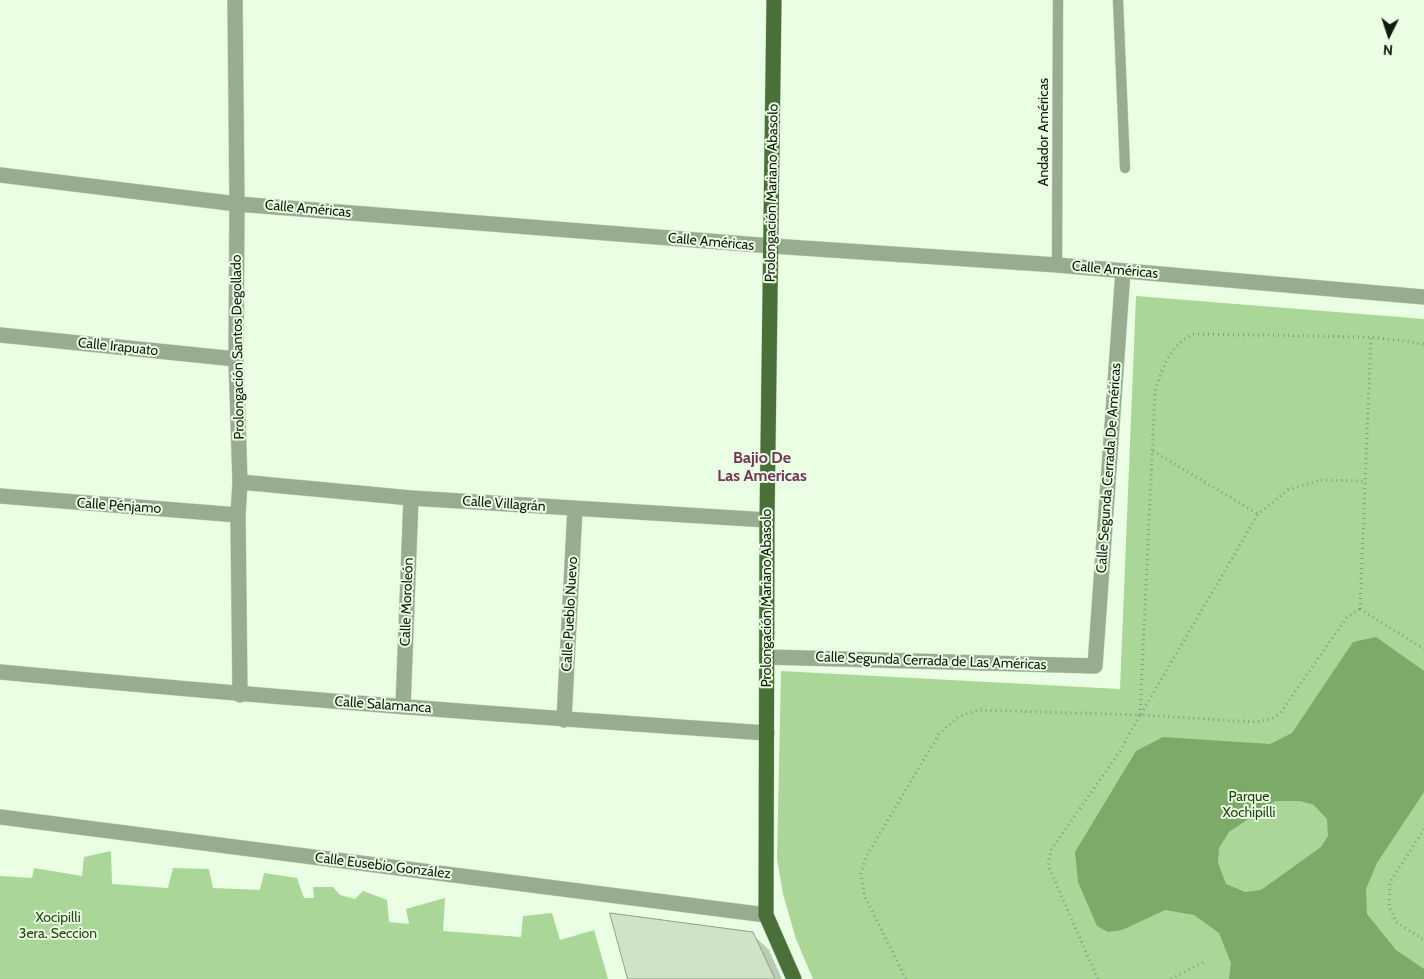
<!DOCTYPE html>
<meta charset="utf-8">
<style>
body{margin:0}
#map{position:relative;width:1424px;height:979px;overflow:hidden;background:#e9fee2;font-family:Cabin,sans-serif}
canvas{display:block}
.north{position:absolute;left:1364px;top:10px;width:50px;height:50px;-webkit-text-stroke:4px #e9fee2;paint-order:stroke;rotate:184deg;font-size:14px;font-weight:700;line-height:20px;text-align:center;color:#131a10}
.north::after{content:'';display:block;margin:auto;width:18px;height:22px;background:#131a10;clip-path:polygon(50% 0,100% 100%,50% 72%,0 100%)}
</style>
<div id="map">
<canvas width="1424" height="979"></canvas>
<div class="north">N</div>
</div>
<script>
const g = document.querySelector('canvas').getContext('2d');
g.lineJoin = 'round';
function fillPath(path, color) {
  g.fillStyle = color;
  g.fill(path, 'evenodd');
}
function stroke(path, color, width, dash) {
  g.strokeStyle = color;
  g.lineWidth = width;
  g.lineCap = dash ? 'butt' : 'round';
  g.setLineDash(dash || []);
  g.stroke(path);
}
function label(font, color, halo, rows, align = 'center') {
  g.font = font + ' Cabin,sans-serif';
  g.lineWidth = 4;
  g.setLineDash([]);
  g.textBaseline = 'middle';
  g.strokeStyle = halo;
  g.fillStyle = color;
  for (const [text, x, y, turn = 0] of rows) {
    g.save();
    g.translate(x, y);
    g.rotate((+turn || 0) * Math.PI / 180);
    g.textAlign = isNaN(turn) ? turn : align;
    if (halo) g.strokeText(text, 0, 0);
    g.fillText(text, 0, 0);
    g.restore();
  }
}
fillPath(new Path2D(`
 M1136,296L1424,319V979H813L796,939L783,894L777,859L781,671L1120,689Z
 M111,851L112,884L168,888L173,868L209,869L213,888L260,890L264,873L297,878L304,898H314L313,887H333L340,895L355,899L363,891L387,900L389,922L409,924L406,909L445,898L443,931L521,937L523,916L552,913L560,940L594,930L608,979H0V876L32,878L34,868L82,876L84,857Z`), '#aad797');
fillPath(new Path2D(`
 M1376,637L1424,671V792L1377,863L1366,889L1367,914L1396,950L1424,969V979H1229L1231,963L1219,933L1194,915L1165,910L1122,930L1108,932L1097,926L1078,882L1075,852L1136,751L1163,737L1270,744L1292,733L1353,642ZM1275,801H1300L1314,805L1327,819L1328,836L1321,847L1261,890L1245,892L1226,884L1218,863L1219,848L1229,832Z`), '#7bab67');
fillPath(new Path2D(`
 M752,934L769,950L782,979H629Z`), '#0003');
const building = new Path2D(`
 M610,913L753,932L775,979H628Z`);
fillPath(building, '#cfe3c8');
stroke(building, '#8da086', 1);
const service = new Path2D(`
 M1118,0L1125,168
 M1057,265L1058,0`);
const minor = new Path2D(`
 M235,0L237,204L236,359L240,482L238,515L240,695
 M0,175L237,204L772,246L1057,265L1424,297
 M0,335L236,359
 M240,482L411,498L767,520
 M0,496L238,515
 M767,657L1095,666L1123,271
 M0,672C255,696 511,716 767,733
 M403,707L411,498
 M564,720L575,508
 M0,817L766,915`);
const primary = new Path2D(`
 M774,0L767,520L766,915L794,979`);
stroke(service, '#c7dac0', 11);
stroke(minor, '#c7dac0', 16);
stroke(primary, '#c7dac0', 16);
stroke(new Path2D(`
 M1153,451L1258,514
 M1360,609L1371,337
 M1360,609L1424,649
 M1141,714L1258,514L1288,490L1320,480L1365,481
 M1140,715L1155,391C1164,365 1168,348 1193,334L1371,337L1424,344
 M1424,829L1390,882L1389,906L1396,922L1424,940
 M906,979L865,897L861,874L866,857L939,734L958,717L978,710L1140,715
 M1098,979L1048,865L1051,850L1120,751L1140,715L1256,722L1272,719L1281,712L1347,617L1360,609
 M1171,979L1206,961`), '#8a9985', 3, [1, 4]);
stroke(service, '#98ad8f', 10);
stroke(minor, '#98ad8f', 15);
stroke(primary, '#4a7039', 15);
label('14px', '#131a10', '#e9fee2', [
 ["Andador Américas",1044,132,-90],
 ["Prolongación Mariano Abasolo",772,193,-89],
 ["Calle Américas",308,209,5],
 ["Calle Américas",711,242,5],
 ["Calle Américas",1115,270,5],
 ["Calle Irapuato",118,347,6],
 ["Prolongación Santos Degollado",238,347,-91],
 ["Calle Segunda Cerrada De Américas",1109,468,-86],
 ["Calle Villagrán",504,504,4],
 ["Calle Pénjamo",119,506,4],
 ["Prolongación Mariano Abasolo",767,598,-90],
 ["Calle Moroleón",407,602,-88],
 ["Calle Pueblo Nuevo",570,614,-87],
 ["Calle Segunda Cerrada de Las Américas",931,661,2],
 ["Calle Salamanca",383,705,4],
 ["Calle Eusebio González",383,866,7]
]);
label('14px', '#244314', '#e9fee2', [
 ["Parque",1249,797],
 ["Xochipilli",1249,813],
 ["Xocipilli",58,918],
 ["3era. Seccion",58,934]
]);
label('bold 16px', '#743559', '#e9fee2', [
 ["Bajio De",762,458],
 ["Las Americas",762,476]
]);
</script>
